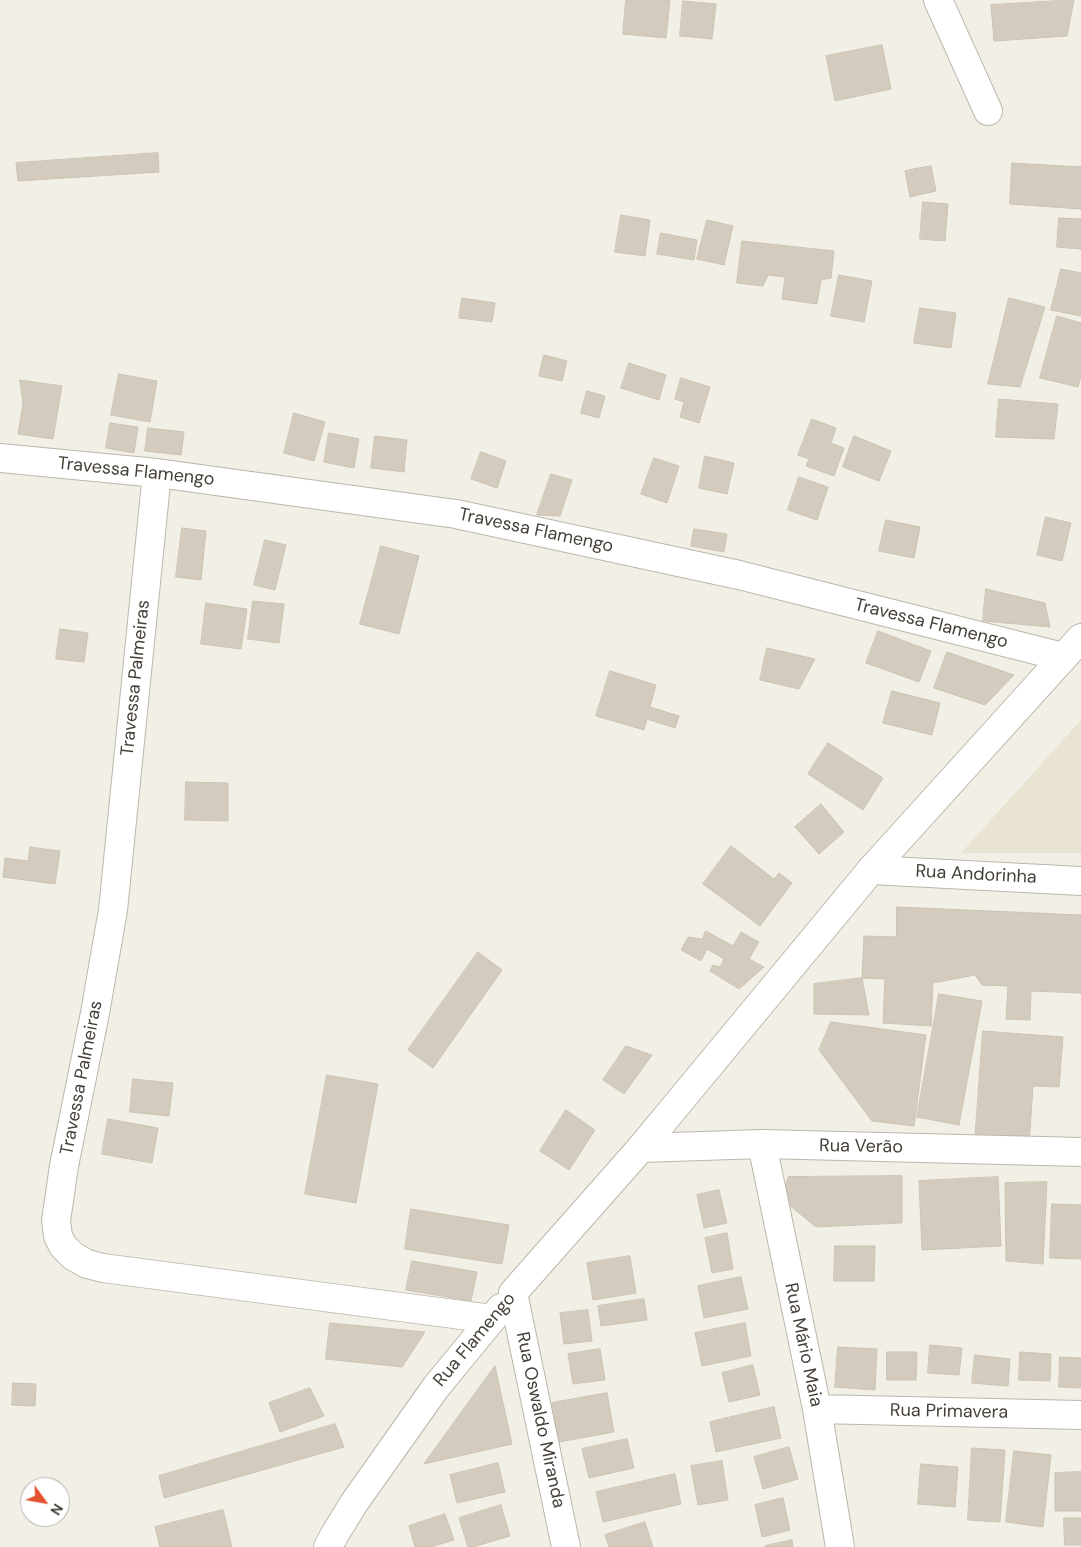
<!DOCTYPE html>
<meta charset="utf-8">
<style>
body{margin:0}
#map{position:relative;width:1081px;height:1547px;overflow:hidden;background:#f2efe7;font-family:"DM Sans",sans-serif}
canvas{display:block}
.north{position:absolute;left:20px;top:1477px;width:50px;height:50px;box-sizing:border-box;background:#fff;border:1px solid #b4b2af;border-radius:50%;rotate:122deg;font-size:14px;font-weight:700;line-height:20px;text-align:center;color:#443f37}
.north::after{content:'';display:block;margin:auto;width:18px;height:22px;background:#e3502d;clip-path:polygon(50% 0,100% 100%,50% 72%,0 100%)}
</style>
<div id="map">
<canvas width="1081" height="1547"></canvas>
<div class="north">N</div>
</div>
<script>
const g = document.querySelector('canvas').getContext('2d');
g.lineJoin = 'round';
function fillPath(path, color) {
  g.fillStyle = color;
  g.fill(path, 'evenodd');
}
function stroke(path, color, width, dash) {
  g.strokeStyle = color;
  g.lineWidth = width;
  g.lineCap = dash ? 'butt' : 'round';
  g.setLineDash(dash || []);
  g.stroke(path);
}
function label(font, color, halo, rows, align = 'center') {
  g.font = font + ' "DM Sans",sans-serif';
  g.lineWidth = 4;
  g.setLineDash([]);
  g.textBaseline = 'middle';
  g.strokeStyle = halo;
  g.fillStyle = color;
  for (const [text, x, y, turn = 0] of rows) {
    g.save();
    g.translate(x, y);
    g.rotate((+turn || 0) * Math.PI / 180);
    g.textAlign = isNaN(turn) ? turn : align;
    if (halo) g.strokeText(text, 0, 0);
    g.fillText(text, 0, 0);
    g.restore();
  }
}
fillPath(new Path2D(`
 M1081,720V853H961Z`), '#e9e4d2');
const building = new Path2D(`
 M626,0H670L666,38L623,34Z
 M1074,0L1067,36L994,41L991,5Z
 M683,1L716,4L712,39L680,36Z
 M882,45L891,89L835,101L826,56Z
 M158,153L159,172L18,181L16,163Z
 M1012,163L1081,167V209L1010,204Z
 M931,166L936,191L910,197L905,171Z
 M923,202L948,204L945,241L920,239Z
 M621,215L650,220L645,256L615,252Z
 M1059,218L1081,219V249L1057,247Z
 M707,220L733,226L724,265L697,259Z
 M661,233L697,240L694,260L657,254Z
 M742,241L834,251L831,278L821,280L817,304L782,299L785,277L768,275L763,286L737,283Z
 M1061,269L1081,273V316L1051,310Z
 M839,275L872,281L864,322L831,316Z
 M462,298L495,303L492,322L459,318Z
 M1009,298L1045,307L1020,387L988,384Z
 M920,308L956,313L951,348L914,343Z
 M1057,316L1081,323V375L1078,387L1040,378Z
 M544,355L567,361L562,381L539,376Z
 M629,363L666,375L659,400L621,388Z
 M119,374L157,381L150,422L111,415Z
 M681,378L710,387L699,423L680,417L684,402L675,399Z
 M20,380L62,386L53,439L18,434L23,404Z
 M587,391L605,396L599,418L581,413Z
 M999,399L1058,404L1054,439L996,437Z
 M294,413L325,422L314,461L284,453Z
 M812,419L836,428L831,443L844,448L834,476L806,466L809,459L798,455Z
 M110,423L138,427L134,453L106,448Z
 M148,428L184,432L181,455L145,451Z
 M329,433L359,439L354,468L324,462Z
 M375,436L407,440L404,472L371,468Z
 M854,436L891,451L879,481L843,467Z
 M481,452L506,461L497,488L471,479Z
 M705,456L734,463L727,494L699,488Z
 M654,458L679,466L667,503L641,494Z
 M551,474L572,480L560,516L537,515Z
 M799,477L828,487L817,520L788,510Z
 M1046,517L1071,523L1062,561L1037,555Z
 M886,520L920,527L914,558L879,551Z
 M182,528L206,531L201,580L176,577Z
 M694,529L727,534L724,552L691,546Z
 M265,540L286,545L275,590L254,585Z
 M381,546L419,556L399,634L360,624Z
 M986,589L1045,603L1050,627L983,621Z
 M253,601L284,604L279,643L248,639Z
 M206,603L247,609L241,649L201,644Z
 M60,629L88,633L84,662L56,659Z
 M878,631L931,651L919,682L866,663Z
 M767,648L815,659L799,689L760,680Z
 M947,652L1014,675L985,705L934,688Z
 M610,671L656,685L650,707L679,716L675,728L647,719L644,730L596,716Z
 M892,691L940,703L932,735L883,723Z
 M828,743L883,778L863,810L808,774Z
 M186,782L228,783V821L185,820Z
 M821,804L844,832L819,854L795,827Z
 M731,846L774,879L779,873L792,883L760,926L703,884Z
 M30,847L60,851L55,884L3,877L5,858L28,861Z
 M897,907L1081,915V993L1031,991L1030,1020L1006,1019L1008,986L982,985L975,975L933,983L931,1026L883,1023L885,979L862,978L864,936L896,937Z
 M706,931L733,946L741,932L759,942L749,959L764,967L739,989L710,971L713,965L720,967L724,959L707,949L701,961L681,950L688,937L702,939Z
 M478,952L502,970L433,1068L408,1050Z
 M862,978L869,1015L814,1014V984Z
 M939,994L982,1001L959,1125L917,1117Z
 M831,1022L926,1035L914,1126L872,1121L819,1050Z
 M983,1031L1063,1037L1059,1087L1033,1086L1029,1145L975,1141Z
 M626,1046L652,1055L624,1094L603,1080Z
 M327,1075L378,1084L356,1203L305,1194Z
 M133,1079L173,1083L169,1116L130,1112Z
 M566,1110L595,1130L569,1170L540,1151Z
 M108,1119L158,1128L152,1163L102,1154Z
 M902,1176V1223L816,1227L782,1199L788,1177Z
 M998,1177L1001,1246L922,1250L919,1181Z
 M1047,1182L1043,1264L1006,1261L1005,1183Z
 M719,1190L727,1223L704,1228L697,1195Z
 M1052,1204L1081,1205V1259L1050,1258Z
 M411,1209L509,1225L502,1264L405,1249Z
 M727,1233L733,1269L712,1273L705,1238Z
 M835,1246H875L874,1281H834Z
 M630,1256L636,1293L593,1300L587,1263Z
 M412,1261L477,1272L471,1301L406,1290Z
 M741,1277L748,1309L704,1318L698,1286Z
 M644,1299L647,1320L601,1326L598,1306Z
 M588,1310L592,1341L564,1344L560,1313Z
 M330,1323L425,1332L402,1367L326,1359Z
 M745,1323L751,1356L702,1366L695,1333Z
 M930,1345L962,1348L959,1375L928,1373Z
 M838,1347L877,1349L875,1390L835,1387Z
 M600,1349L605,1380L573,1384L568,1354Z
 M887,1352H917L916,1380H887Z
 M1020,1352L1051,1354L1050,1381L1019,1380Z
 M975,1355L1010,1359L1008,1386L972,1383Z
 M1060,1357L1081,1358V1388L1059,1387Z
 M753,1365L760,1395L729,1402L722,1373Z
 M495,1366L512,1444L424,1464Z
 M13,1383L36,1384L35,1406L12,1405Z
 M310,1388L324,1416L280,1432L269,1403Z
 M607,1393L614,1432L559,1442L552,1403Z
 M774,1407L781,1438L716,1452L710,1422Z
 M335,1424L344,1447L164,1498L159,1476Z
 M627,1439L634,1468L589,1478L582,1449Z
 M789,1447L798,1479L763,1489L754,1457Z
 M972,1448L1005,1450L1000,1522L968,1520Z
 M1014,1451L1051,1455L1043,1527L1006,1522Z
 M722,1461L728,1500L698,1505L691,1466Z
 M498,1463L505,1492L457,1503L450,1475Z
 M921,1464L958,1467L955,1507L918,1504Z
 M1081,1472V1511H1055V1473Z
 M675,1474L681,1504L603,1522L596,1492Z
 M783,1498L790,1530L762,1537L755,1505Z
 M501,1505L510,1536L473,1547H468L459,1518Z
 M223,1510L232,1547H160L155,1527Z
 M445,1514L454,1540L431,1547H415L409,1526Z
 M1064,1518H1081V1545H1065Z
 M645,1522L653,1547H609L605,1535Z
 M792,1540L793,1547H765V1546Z`);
fillPath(building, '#d2cbbe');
stroke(building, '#ccc3b2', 1);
const minor = new Path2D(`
 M938,0L988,111
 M0,458L157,473L456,514L739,575L1063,657
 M157,473L113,910L95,1013L64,1166L56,1221L58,1236L63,1246L73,1256L87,1264L103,1268L492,1319
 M871,870L1081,881
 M762,1144L817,1409L840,1547
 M641,1148L762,1144L1081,1152
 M817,1409L1081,1415
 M328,1547L335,1534L354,1503L436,1387L501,1308`);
const tertiary = new Path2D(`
 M566,1547L513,1293L641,1148L871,870L1081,638`);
stroke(minor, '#bcb7ab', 30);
stroke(tertiary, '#bcb7ab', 30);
stroke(minor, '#fff', 28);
stroke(tertiary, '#fff', 28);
label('18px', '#443f37', '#fff', [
 ["Travessa Flamengo",136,472,6],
 ["Travessa Flamengo",536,531,12],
 ["Travessa Flamengo",931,624,14],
 ["Travessa Palmeiras",136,678,-84],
 ["Rua Andorinha",976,875,3],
 ["Travessa Palmeiras",82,1078,-79],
 ["Rua Verão",861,1147,1],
 ["Rua Flamengo",475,1340,-50],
 ["Rua Mário Maia",803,1345,78],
 ["Rua Primavera",949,1412,1],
 ["Rua Oswaldo Miranda",540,1420,78]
]);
</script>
